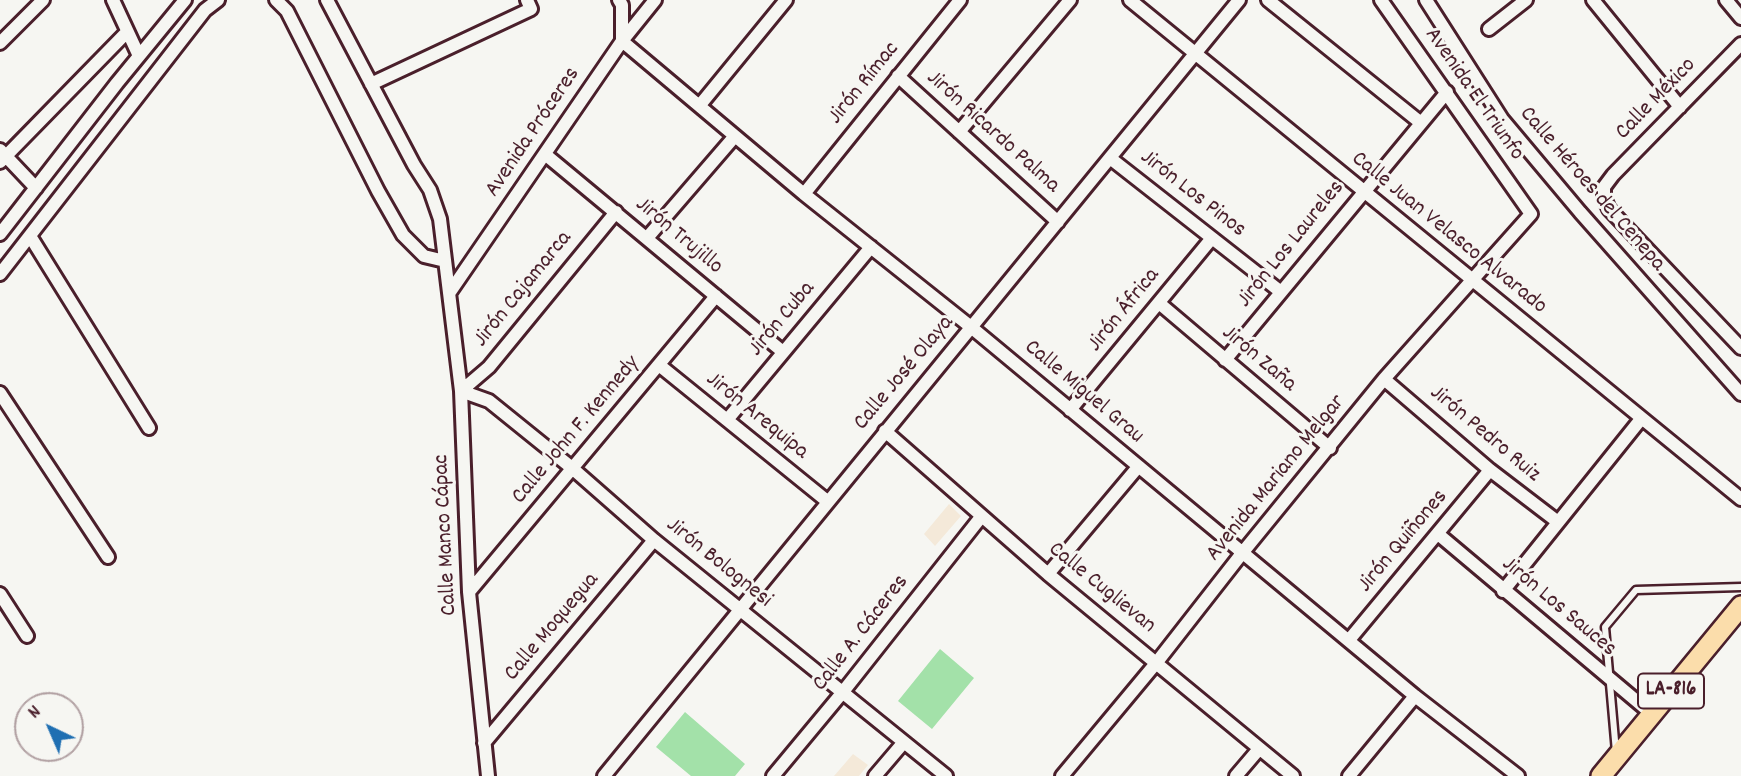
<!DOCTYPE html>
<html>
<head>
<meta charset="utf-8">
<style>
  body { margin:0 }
  #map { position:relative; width:1741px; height:776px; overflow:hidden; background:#f6f6f2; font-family:Dekko,sans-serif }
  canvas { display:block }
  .north { position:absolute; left:14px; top:692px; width:70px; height:70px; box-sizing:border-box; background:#f6f6f2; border:2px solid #b1a0a2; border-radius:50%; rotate:316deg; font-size:19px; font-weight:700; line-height:28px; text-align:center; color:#4a1f2b }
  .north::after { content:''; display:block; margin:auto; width:24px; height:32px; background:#1f6fb2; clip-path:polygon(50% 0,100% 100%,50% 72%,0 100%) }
</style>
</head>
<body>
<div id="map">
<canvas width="1741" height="776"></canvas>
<div class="north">N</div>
</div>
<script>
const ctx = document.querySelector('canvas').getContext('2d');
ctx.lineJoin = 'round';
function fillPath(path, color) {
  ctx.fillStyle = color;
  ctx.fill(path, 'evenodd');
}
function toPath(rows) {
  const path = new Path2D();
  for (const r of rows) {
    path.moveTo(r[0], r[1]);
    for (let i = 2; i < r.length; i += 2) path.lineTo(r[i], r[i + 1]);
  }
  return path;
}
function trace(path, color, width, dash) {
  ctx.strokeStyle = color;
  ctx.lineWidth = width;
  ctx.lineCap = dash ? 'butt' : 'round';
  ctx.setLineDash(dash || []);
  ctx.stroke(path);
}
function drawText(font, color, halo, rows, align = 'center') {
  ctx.font = font + ' Dekko,sans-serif';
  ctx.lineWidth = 6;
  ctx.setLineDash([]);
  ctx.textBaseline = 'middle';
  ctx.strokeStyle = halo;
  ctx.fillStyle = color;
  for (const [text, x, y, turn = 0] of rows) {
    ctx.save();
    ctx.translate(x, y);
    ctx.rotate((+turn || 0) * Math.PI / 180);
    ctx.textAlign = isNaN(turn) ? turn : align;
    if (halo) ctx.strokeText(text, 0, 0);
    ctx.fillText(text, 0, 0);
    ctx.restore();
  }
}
const built = toPath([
  [949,504,961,516,935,546,924,534],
  [853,754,868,765,859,776,834,776]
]);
const green = toPath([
  [940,649,974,678,932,729,898,701],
  [685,712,745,764,735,776,691,776,656,747]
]);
const service = toPath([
  [1616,752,1605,627,1636,590,1741,587]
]);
const minor = toPath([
  [113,0,139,56],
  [276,0,287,11,378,191,403,235,424,256,445,261],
  [327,0,414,165,430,190,440,219,461,391,469,592,488,776],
  [619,0,622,5,622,41,804,194,971,327,1415,696,1518,776],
  [1130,0,1741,499],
  [1268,0,1421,123],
  [1426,0,1502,119,1580,212,1741,394],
  [1593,0,1680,107],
  [1726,0,1741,18],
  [1489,29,1526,0],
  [0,43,43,0],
  [1741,44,1613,175,1604,187,1604,198,1609,209,1741,348],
  [898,76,1058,222],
  [371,84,531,9,527,0],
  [700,105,786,0],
  [959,132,1070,0],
  [0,150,36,188],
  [546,155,783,352],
  [1110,158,1281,292],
  [0,162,127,32],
  [804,194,960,0],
  [0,234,117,83,185,0],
  [30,236,149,428],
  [647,238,735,136],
  [0,274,205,10,218,0],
  [450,292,622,41,655,0],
  [1159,303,1330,448],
  [1225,360,1447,92],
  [659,365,827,501],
  [1384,379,1490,470,1558,522],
  [461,391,489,401,572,468,654,540,946,776],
  [461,391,489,367,616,212],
  [0,393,108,557],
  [1070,410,1212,238],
  [727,420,871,247],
  [885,431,1048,574,1293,776],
  [1438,534,1652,714],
  [1048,574,1138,467],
  [1503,591,1641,419],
  [469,592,716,296],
  [0,594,27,636],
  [1349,640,1490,470],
  [484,743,654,540],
  [604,776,1239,0],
  [773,776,842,693,981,517],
  [875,776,904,742],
  [1062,776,1157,662,1243,552,1384,379,1531,214,1381,0],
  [1236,776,1259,749],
  [1349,776,1415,696]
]);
const trunk = toPath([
  [1601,776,1741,606]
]);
const shields = [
  [1671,691,66]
];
const shieldNames = [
  ["LA-816",1671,691]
];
const streetNames = [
  ["Jirón Rímac",865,84,-51],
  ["Avenida El Triunfo",1473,95,55],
  ["Calle México",1657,100,-46],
  ["Avenida Próceres",534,133,-56],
  ["Jirón Ricardo Palma",992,133,42],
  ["Calle Héroes del Cenepa",1591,190,49],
  ["Jirón Los Pinos",1192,195,38],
  ["Calle Juan Velasco Alvarado",1448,234,39],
  ["Jirón Trujillo",678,237,40],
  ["Jirón Los Laureles",1292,245,-51],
  ["Jirón Cajamarca",524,290,-51],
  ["Jirón África",1125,311,-51],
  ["Jirón Cuba",783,320,-50],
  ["Jirón Zaña",1258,360,40],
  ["Calle José Olaya",905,374,-50],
  ["Calle Miguel Grau",1083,393,40],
  ["Jirón Arequipa",756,417,39],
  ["Calle John F. Kennedy",577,431,-50],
  ["Jirón Pedro Ruiz",1484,435,40],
  ["Avenida Mariano Melgar",1277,479,-51],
  ["Calle Manco Cápac",447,535,-93],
  ["Jirón Quiñones",1404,542,-50],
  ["Jirón Bolognesi",718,564,39],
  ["Calle Cuglievan",1101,589,39],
  ["Jirón Los Sauces",1558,608,40],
  ["Calle Moquegua",553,628,-50],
  ["Calle A. Cáceres",862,634,-52]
];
fillPath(built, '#f4e9d9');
fillPath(green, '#a3e1a9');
trace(service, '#4a1f2b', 11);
trace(minor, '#4a1f2b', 18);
trace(trunk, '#4a1f2b', 24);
trace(service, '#f6f6f2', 6);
trace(minor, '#f6f6f2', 12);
trace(trunk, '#fbddab', 19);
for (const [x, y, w] of shields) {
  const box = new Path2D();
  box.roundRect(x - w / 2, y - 17.5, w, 35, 5);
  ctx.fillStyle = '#f6f6f2';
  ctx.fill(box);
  trace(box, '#4a1f2b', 2);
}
drawText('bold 21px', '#4a1f2b', null, shieldNames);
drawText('23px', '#4a1f2b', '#f6f6f2', streetNames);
</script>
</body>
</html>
